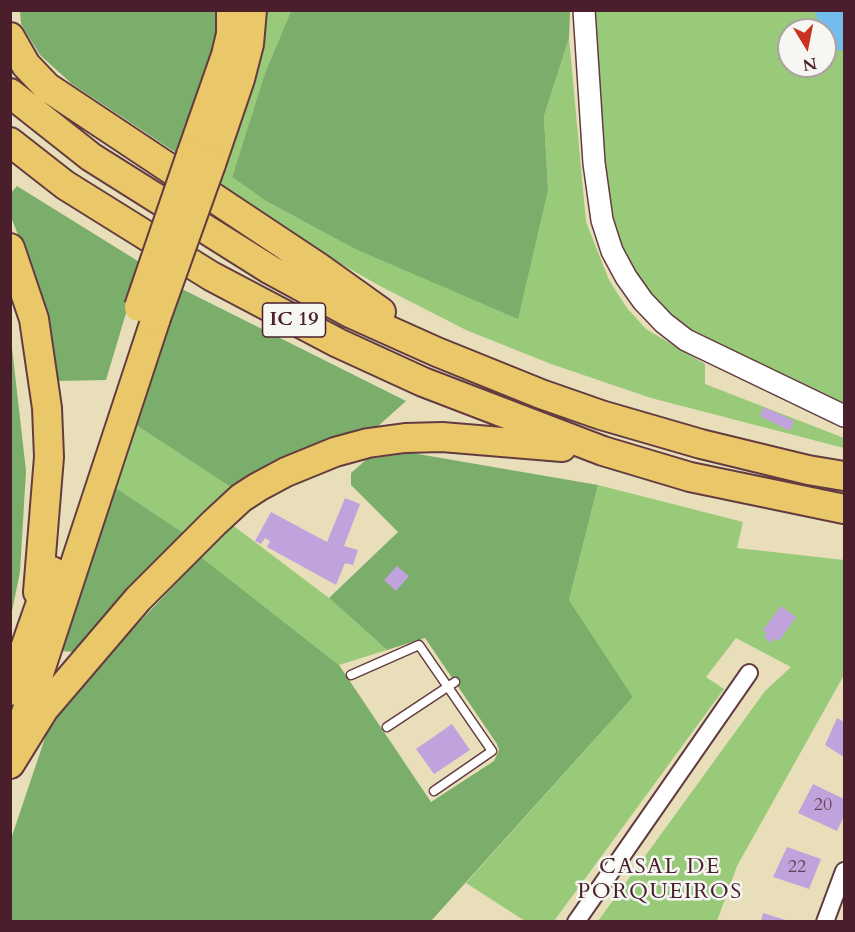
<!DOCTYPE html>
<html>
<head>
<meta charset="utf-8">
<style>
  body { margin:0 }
  #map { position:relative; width:855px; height:932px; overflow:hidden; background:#e9deba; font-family:Cardo,serif }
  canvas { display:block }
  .frame { position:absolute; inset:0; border:12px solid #4a1f2b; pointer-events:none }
  .north { position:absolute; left:777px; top:18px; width:60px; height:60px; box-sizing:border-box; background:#f6f6f2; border:2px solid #b1a0a2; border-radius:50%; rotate:170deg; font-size:16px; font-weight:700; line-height:24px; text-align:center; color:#4a1f2b }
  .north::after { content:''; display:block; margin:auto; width:21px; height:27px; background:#c8321e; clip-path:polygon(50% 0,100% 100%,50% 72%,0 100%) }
</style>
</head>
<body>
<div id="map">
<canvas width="855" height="932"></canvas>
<div class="frame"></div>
<div class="north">N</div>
</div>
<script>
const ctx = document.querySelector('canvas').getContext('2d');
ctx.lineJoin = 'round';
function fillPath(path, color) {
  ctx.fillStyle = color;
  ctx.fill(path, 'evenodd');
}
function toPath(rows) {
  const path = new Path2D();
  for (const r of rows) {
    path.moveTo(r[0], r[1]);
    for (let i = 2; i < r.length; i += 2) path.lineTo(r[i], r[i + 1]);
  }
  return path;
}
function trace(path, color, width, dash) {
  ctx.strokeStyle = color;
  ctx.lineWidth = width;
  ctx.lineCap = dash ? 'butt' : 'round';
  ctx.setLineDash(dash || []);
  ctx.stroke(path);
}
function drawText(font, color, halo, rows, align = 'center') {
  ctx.font = font + ' Cardo,serif';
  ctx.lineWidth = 5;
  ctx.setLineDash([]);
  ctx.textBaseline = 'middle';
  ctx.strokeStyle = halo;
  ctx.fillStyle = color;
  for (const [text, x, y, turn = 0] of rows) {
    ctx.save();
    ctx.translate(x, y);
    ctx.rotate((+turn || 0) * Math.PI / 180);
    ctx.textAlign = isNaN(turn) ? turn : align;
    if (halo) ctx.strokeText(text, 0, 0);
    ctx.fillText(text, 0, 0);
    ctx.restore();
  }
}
const green = toPath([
  [265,11,291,11,265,73,232,177,266,201,353,248,394,264,548,190,544,116,569,38,586,222,609,280,627,308,646,329,705,364,705,384,844,438,844,448,651,398,551,364,466,330,380,286,213,191,258,64,265,31],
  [592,11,844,11,844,403,756,367,684,333,662,310,623,257,605,201],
  [789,30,825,30,825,66,789,66],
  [133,423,235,490,185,534,113,486],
  [598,485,743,522,737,548,844,560,844,675,737,866,717,921,598,921,765,691,791,667,736,638,706,677,724,689,554,921,525,921,466,883,633,697,569,600],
  [231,524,329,598,387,650,339,665,201,557]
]);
const forest = toPath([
  [20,11,219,11,220,21,210,64,178,154,72,84,40,55,21,24],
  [291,11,570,11,569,38,544,116,548,190,518,319,353,248,266,201,232,177,265,73],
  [17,186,141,263,106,380,57,381,36,280,11,217,11,193],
  [182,289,406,401,377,427,284,459,235,490,133,423],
  [11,339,26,471,20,572,11,616],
  [412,453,598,485,569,600,633,697,431,921,11,922,11,839,46,735,76,689,201,557,339,665,431,802,494,761,499,750,497,744,425,638,387,650,329,598,398,532,351,485,351,473,367,459],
  [113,486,185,534,79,652,55,651]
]);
const river = toPath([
  [832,10,844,34]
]);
const building = toPath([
  [764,407,794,421,790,431,760,416],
  [345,498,360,504,344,546,358,550,353,565,345,563,336,585,267,547,270,541,265,538,261,544,255,541,271,512,327,542],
  [397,566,409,576,396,591,384,580],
  [781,606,796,617,779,641,774,638,771,643,764,637,767,633,763,630],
  [837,718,844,722,844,757,825,745],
  [452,724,470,750,434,774,416,749],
  [813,784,844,799,844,816,837,831,798,813],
  [787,847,821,859,809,889,773,877],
  [763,913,789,921,789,922,761,922]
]);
const service = toPath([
  [351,675,419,645,492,751,434,791],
  [387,727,455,682]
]);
const minor = toPath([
  [576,922,749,673],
  [825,922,844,871]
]);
const tertiary = toPath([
  [584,10,594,163,602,220,612,251,626,277,643,301,664,323,686,340,844,416]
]);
const trunk = toPath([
  [10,37,26,65,47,87,318,267,381,312],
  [10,93,91,157,269,269,350,313,437,352,541,394,601,415,701,444,808,470,844,476],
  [10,142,65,185,211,276,338,343,423,382,603,451,690,477,844,509],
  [191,155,226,55,231,34,231,10],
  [211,164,240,79,249,44,252,10],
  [10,248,34,319,47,408,49,457,38,592],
  [10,691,52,571],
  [21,728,156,318],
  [10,764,44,709,138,599,214,523,241,498,258,487,286,472,335,452,368,443,405,438,442,437,562,447]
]);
const trunkBridge = toPath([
  [139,307,191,155],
  [156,318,211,164]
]);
const numberNames = [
  ["20",823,806],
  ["22",797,868]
];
const shields = [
  [294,320,63]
];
const shieldNames = [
  ["IC 19",294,320]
];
const neighbourhoodNames = [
  ["CASAL DE",660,868],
  ["PORQUEIROS",660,893]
];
fillPath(green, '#98ca7a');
fillPath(forest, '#7aae6a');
trace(river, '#72bdeb', 34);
fillPath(building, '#c0a3dd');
trace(service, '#623c40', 11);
trace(minor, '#623c40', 20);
trace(tertiary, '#623c40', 24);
trace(trunk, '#623c40', 32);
trace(service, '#fff', 8);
trace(minor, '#fff', 16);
trace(tertiary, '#fff', 21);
trace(trunk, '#eac769', 28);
trace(trunkBridge, '#623c40', 32, []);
trace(trunkBridge, '#eac769', 28);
drawText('18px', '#684058', null, numberNames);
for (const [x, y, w] of shields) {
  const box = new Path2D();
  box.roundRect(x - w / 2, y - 17, w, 34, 4.5);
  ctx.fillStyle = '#f6f6f2';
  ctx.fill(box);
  trace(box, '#4a1f2b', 1.5);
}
drawText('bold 20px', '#4a1f2b', null, shieldNames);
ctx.letterSpacing = '1.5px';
drawText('22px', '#4a1f2b', '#f6f6f2', neighbourhoodNames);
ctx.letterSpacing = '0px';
</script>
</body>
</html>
